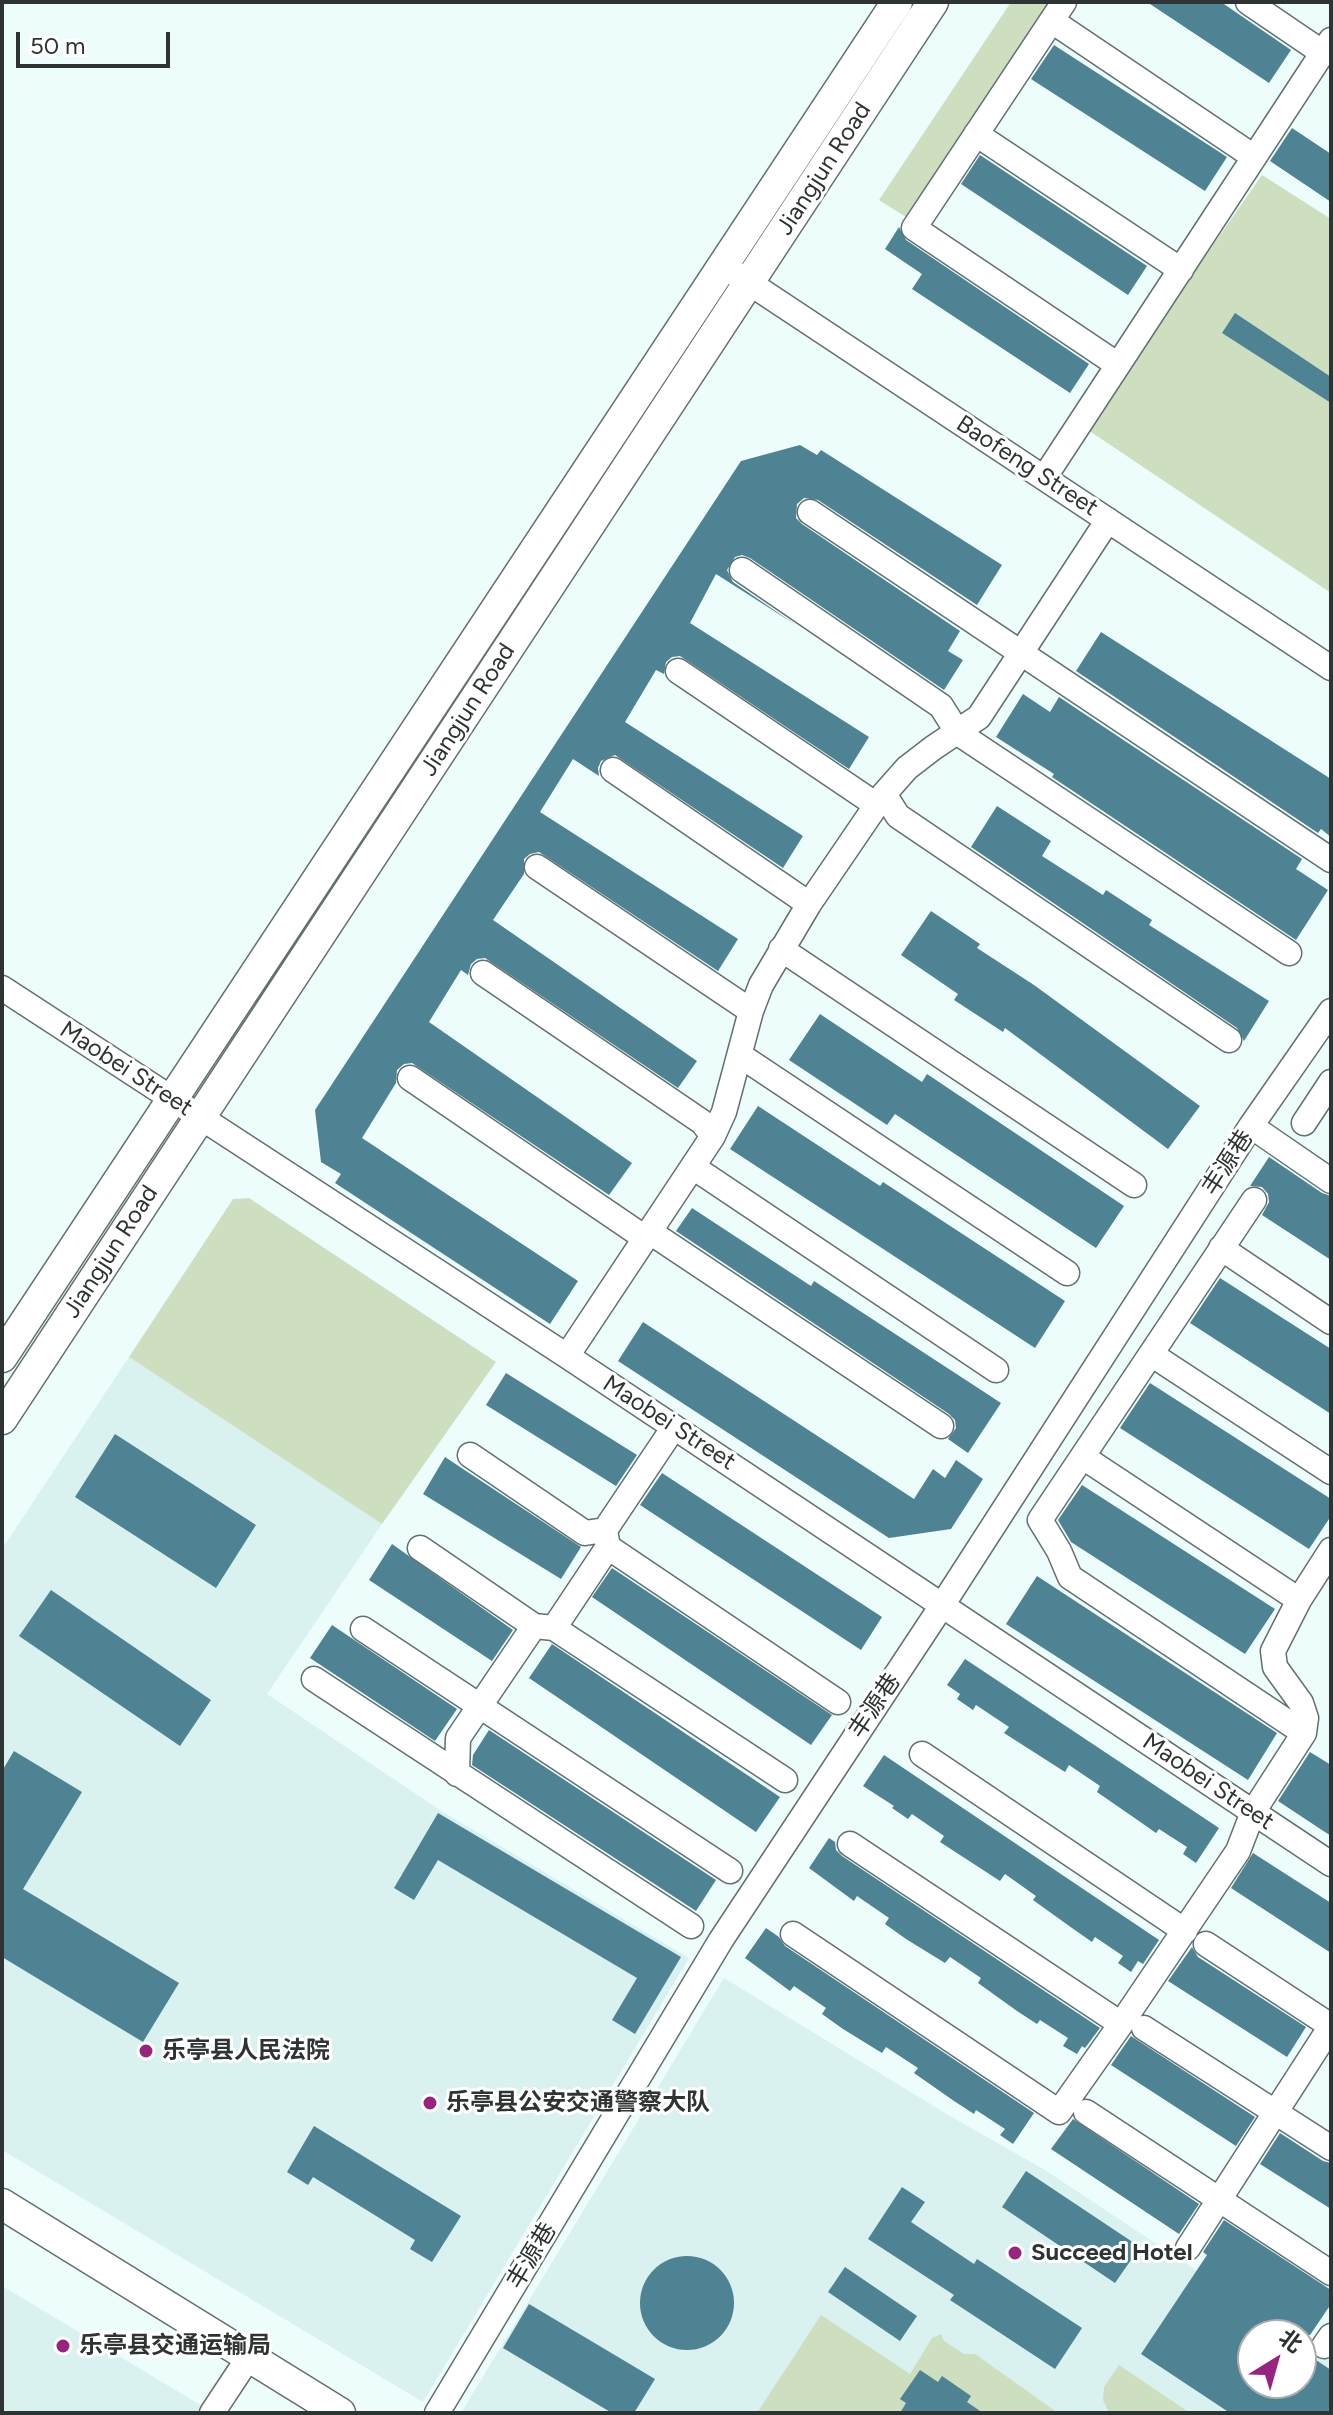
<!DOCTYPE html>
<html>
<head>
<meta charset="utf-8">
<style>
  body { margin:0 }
  #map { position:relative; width:1333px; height:2415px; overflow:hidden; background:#edfdfb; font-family:Figtree,"Noto Sans SC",sans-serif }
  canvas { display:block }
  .frame { position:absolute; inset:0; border:4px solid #2e3433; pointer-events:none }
  .north { position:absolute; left:1237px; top:2319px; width:80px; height:80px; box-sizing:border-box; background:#fff; border:2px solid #abaead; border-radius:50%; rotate:37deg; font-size:22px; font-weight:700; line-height:32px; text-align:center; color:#2e3433 }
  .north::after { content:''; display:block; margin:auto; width:28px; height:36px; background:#982480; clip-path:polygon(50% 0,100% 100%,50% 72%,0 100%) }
  .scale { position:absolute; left:16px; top:32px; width:154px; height:36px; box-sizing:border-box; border:4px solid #2e3433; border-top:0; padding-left:10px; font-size:24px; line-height:28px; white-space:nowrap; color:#2e3433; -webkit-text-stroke:6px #fff; paint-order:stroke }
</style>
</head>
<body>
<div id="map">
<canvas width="1333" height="2415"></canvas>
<div class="frame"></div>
<div class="north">北</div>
<div class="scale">50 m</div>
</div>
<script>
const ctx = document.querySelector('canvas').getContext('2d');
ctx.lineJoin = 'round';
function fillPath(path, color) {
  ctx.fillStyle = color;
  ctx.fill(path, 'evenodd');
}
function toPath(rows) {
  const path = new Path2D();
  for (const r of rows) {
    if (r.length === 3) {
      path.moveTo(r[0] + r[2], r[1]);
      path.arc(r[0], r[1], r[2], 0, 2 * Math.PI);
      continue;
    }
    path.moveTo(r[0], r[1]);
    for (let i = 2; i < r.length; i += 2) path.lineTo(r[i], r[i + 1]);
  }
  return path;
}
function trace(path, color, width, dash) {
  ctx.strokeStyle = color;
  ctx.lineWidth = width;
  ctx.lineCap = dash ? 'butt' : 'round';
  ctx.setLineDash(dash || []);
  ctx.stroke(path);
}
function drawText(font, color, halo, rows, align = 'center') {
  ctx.font = font + ' Figtree,"Noto Sans SC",sans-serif';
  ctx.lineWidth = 6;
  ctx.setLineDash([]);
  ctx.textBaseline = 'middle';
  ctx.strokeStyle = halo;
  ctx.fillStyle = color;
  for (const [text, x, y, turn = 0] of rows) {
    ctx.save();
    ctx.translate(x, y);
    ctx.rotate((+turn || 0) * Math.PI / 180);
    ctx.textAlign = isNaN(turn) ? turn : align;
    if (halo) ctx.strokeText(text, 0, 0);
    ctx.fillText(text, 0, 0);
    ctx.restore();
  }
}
const built = toPath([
  [129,1357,382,1524,267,1694,443,1812,689,1958,423,2402,2,2150,2,1549],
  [724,1978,950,2116,1045,2170,1294,2335,1253,2335,1253,2383,1301,2383,1301,2340,1331,2359,1331,2413,461,2413],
  [2,2286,44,2311,202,2406,198,2413,2,2413]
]);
const green = toPath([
  [1011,2,1055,2,909,219,879,200],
  [1262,175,1331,219,1331,593,1085,428],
  [249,1198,496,1362,382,1524,129,1357,233,1199],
  [821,2315,910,2374,932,2338,941,2334,944,2341,964,2354,975,2354,1058,2413,757,2413],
  [1119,2365,1190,2413,1109,2413,1103,2400,1104,2387]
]);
const building = toPath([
  [1147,2,1221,2,1291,50,1269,83],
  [1054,45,1227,157,1205,191,1031,79],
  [1292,128,1331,154,1331,202,1270,161],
  [980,155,1147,266,1128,295,961,184],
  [899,227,906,240,1089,364,1070,393,912,289,922,274,885,249],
  [1235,313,1331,377,1331,403,1222,333],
  [800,445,817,455,821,450,1002,565,977,605,818,500,804,498,797,504,796,518,802,524,960,631,948,651,963,660,944,690,750,558,742,555,735,557,727,570,733,582,796,625,716,574,690,623,869,737,849,769,680,656,672,657,666,662,664,674,656,670,625,722,803,836,783,868,615,755,601,761,598,768,599,776,573,759,540,812,738,939,718,971,539,852,530,854,524,859,524,874,493,920,697,1061,678,1088,485,958,477,959,471,964,468,975,461,970,429,1022,632,1163,609,1195,412,1063,404,1064,397,1070,396,1083,362,1138,578,1281,550,1324,335,1183,341,1174,321,1162,315,1110,741,461],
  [1101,632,1331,779,1331,837,1321,829,1318,833,1076,671],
  [1023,694,1050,712,1059,697,1302,859,1296,869,1328,890,1296,940,1052,777,1054,774,996,737],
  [997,806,1051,841,1042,856,1103,895,1106,890,1152,920,1149,925,1269,1001,1244,1041,1237,1028,971,847],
  [931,911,980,944,977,948,1034,985,1200,1106,1168,1149,1005,1028,1003,1032,954,1000,958,994,901,955],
  [820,1014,922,1082,927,1074,1124,1206,1096,1248,895,1114,887,1125,789,1060],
  [758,1106,880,1186,883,1182,1065,1301,1035,1348,730,1149],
  [1269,1157,1322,1193,1331,1196,1331,1260,1262,1215,1269,1202,1268,1194,1262,1187,1250,1186],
  [692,1208,811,1286,814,1281,1001,1403,968,1453,948,1439,956,1428,955,1420,949,1414,676,1231],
  [1220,1278,1331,1349,1331,1414,1190,1323],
  [643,1322,914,1499,933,1469,945,1478,956,1460,983,1479,951,1529,889,1538,618,1361],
  [506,1373,637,1455,616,1486,486,1405],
  [1150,1383,1331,1499,1331,1516,1309,1549,1120,1428],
  [115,1434,256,1525,216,1588,75,1497],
  [445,1457,581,1547,561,1579,423,1494],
  [662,1473,882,1617,861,1650,640,1505],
  [1082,1485,1275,1609,1245,1654,1071,1542,1058,1520],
  [392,1544,513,1630,492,1661,369,1580],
  [612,1568,832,1715,811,1745,592,1597],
  [1037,1576,1277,1733,1248,1780,1006,1624],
  [51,1590,211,1700,180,1746,19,1636],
  [332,1625,457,1709,435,1741,310,1658],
  [552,1644,780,1797,756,1832,529,1678],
  [965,1659,1219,1828,1196,1863,1183,1854,1187,1847,1159,1829,1156,1833,1136,1819,1097,1792,1100,1786,1069,1765,1065,1772,1004,1733,1009,1727,976,1705,973,1710,957,1699,960,1694,947,1685],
  [489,1730,716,1880,696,1911,472,1765,473,1755],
  [14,1751,82,1792,23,1889,179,1983,143,2042,2,1957,2,1771],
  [1310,1752,1331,1765,1331,1836,1278,1801],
  [884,1755,1159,1940,1143,1964,1138,1961,1131,1972,1118,1963,1123,1956,1095,1937,1092,1942,1072,1928,1033,1900,1036,1896,1005,1874,1000,1881,940,1842,944,1836,912,1814,908,1819,892,1808,894,1806,863,1786],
  [438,1813,681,1957,635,2034,612,2020,637,1978,438,1860,414,1900,394,1888],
  [829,1838,835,1842,836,1850,842,1856,1100,2028,1085,2048,1082,2046,1077,2054,1063,2046,1068,2038,1040,2020,1037,2024,1017,2011,978,1983,981,1978,950,1957,945,1963,906,1939,885,1924,889,1918,857,1896,854,1901,809,1868],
  [1253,1853,1331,1903,1331,1953,1231,1888],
  [766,1928,779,1937,785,1946,1034,2113,1013,2144,1000,2135,1005,2129,976,2110,974,2114,954,2101,914,2073,918,2068,886,2047,882,2053,843,2029,822,2014,826,2008,794,1986,790,1991,745,1958],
  [1192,1947,1198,1957,1306,2027,1287,2057,1168,1981],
  [1131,2036,1255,2117,1236,2146,1111,2065],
  [1073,2119,1199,2204,1179,2234,1051,2149],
  [314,2126,461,2216,432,2262,410,2249,415,2240,313,2177,308,2185,287,2172],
  [1280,2133,1323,2161,1331,2163,1331,2209,1260,2164],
  [1026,2171,1140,2247,1115,2283,1002,2207],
  [902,2187,925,2202,911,2222,974,2264,977,2259,1082,2328,1055,2369,950,2300,954,2295,868,2239],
  [1224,2220,1331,2290,1331,2304,1310,2335,1253,2335,1253,2383,1301,2383,1301,2350,1331,2370,1331,2413,1230,2413,1141,2354,1207,2255,1203,2252],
  [687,2303,47],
  [845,2267,917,2316,900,2341,828,2292],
  [529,2304,655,2379,634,2413,612,2413,503,2348],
  [920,2370,938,2382,942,2376,971,2396,967,2402,983,2413,900,2413,906,2403,900,2399]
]);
const minor = toPath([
  [1064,2,914,228,1118,365],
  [1248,2,1323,53],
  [1052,21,1254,157],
  [976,134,1181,270],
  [736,274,1331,668],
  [1044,478,1331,40],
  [810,512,1331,860],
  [742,570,941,706,958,733,1289,953],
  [678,671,875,804],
  [613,770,809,904],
  [884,794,898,816,1229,1040],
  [537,867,751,1011],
  [781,949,1134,1185],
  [483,973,702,1122,713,1136],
  [2,988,567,1356,1331,1864],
  [741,1056,1067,1273],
  [410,1078,645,1238],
  [1304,1123,1331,1082],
  [1251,1126,1331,1181],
  [693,1167,996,1370],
  [1254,1200,1040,1520,1059,1551,1070,1577,1304,1733],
  [650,1232,941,1426],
  [1221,1248,1331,1322],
  [1151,1354,1331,1472],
  [567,1356,713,1136,724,1112,751,1011,761,985,809,904,884,794,907,768,933,748,979,717,1108,520],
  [470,1455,585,1533,605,1530],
  [1083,1457,1299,1600],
  [608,1547,838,1702],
  [420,1548,534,1626,458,1738,457,1774],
  [534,1626,554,1628,785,1780],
  [554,1628,608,1547,605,1530,674,1427],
  [363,1629,730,1871],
  [314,1679,691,1926],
  [922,1754,1185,1931],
  [850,1844,1121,2024],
  [793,1934,1059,2112,1121,2024,1238,1851,1253,1812,1304,1733,1306,1718,1301,1703,1275,1667,1273,1651,1299,1600,1331,1550],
  [1206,1944,1331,2026],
  [1144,2028,1331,2148],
  [1086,2112,1331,2273],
  [1188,2248,1331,2026],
  [1324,2346,1331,2336],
  [212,2413,249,2357],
  [437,2413,721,1940,943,1604,1251,1126,1331,1011]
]);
const major = toPath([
  [2,1357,897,2],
  [2,1419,933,2],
  [2,2204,340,2413]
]);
const markers = [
  [146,2051,8,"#982480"],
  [430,2103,8,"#982480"],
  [1015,2253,8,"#982480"],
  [63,2346,8,"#982480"]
];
const streetNames = [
  ["Jiangjun Road",824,169,-57],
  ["Baofeng Street",1027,466,33],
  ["Jiangjun Road",468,710,-57],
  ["Maobei Street",126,1069,33],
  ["丰源巷",1228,1163,-57],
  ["Jiangjun Road",111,1252,-57],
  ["Maobei Street",669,1423,33],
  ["丰源巷",875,1706,-56],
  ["Maobei Street",1208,1782,34],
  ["丰源巷",532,2256,-59]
];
const poiNames = [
  ["乐亭县人民法院",162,2051],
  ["乐亭县公安交通警察大队",446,2103],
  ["Succeed Hotel",1031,2253],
  ["乐亭县交通运输局",79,2346]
];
fillPath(built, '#d9f2f0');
fillPath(green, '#cddfbe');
fillPath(building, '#4d8393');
trace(minor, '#62706f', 27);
trace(major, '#62706f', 33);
trace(minor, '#fff', 24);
trace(major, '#fff', 30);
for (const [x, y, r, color] of markers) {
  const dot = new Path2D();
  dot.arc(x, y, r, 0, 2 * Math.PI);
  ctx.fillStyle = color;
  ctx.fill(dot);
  trace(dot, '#fff', 3);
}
drawText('24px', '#2e3433', '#fff', streetNames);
drawText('bold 24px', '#2e3433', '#fff', poiNames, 'left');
</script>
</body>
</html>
